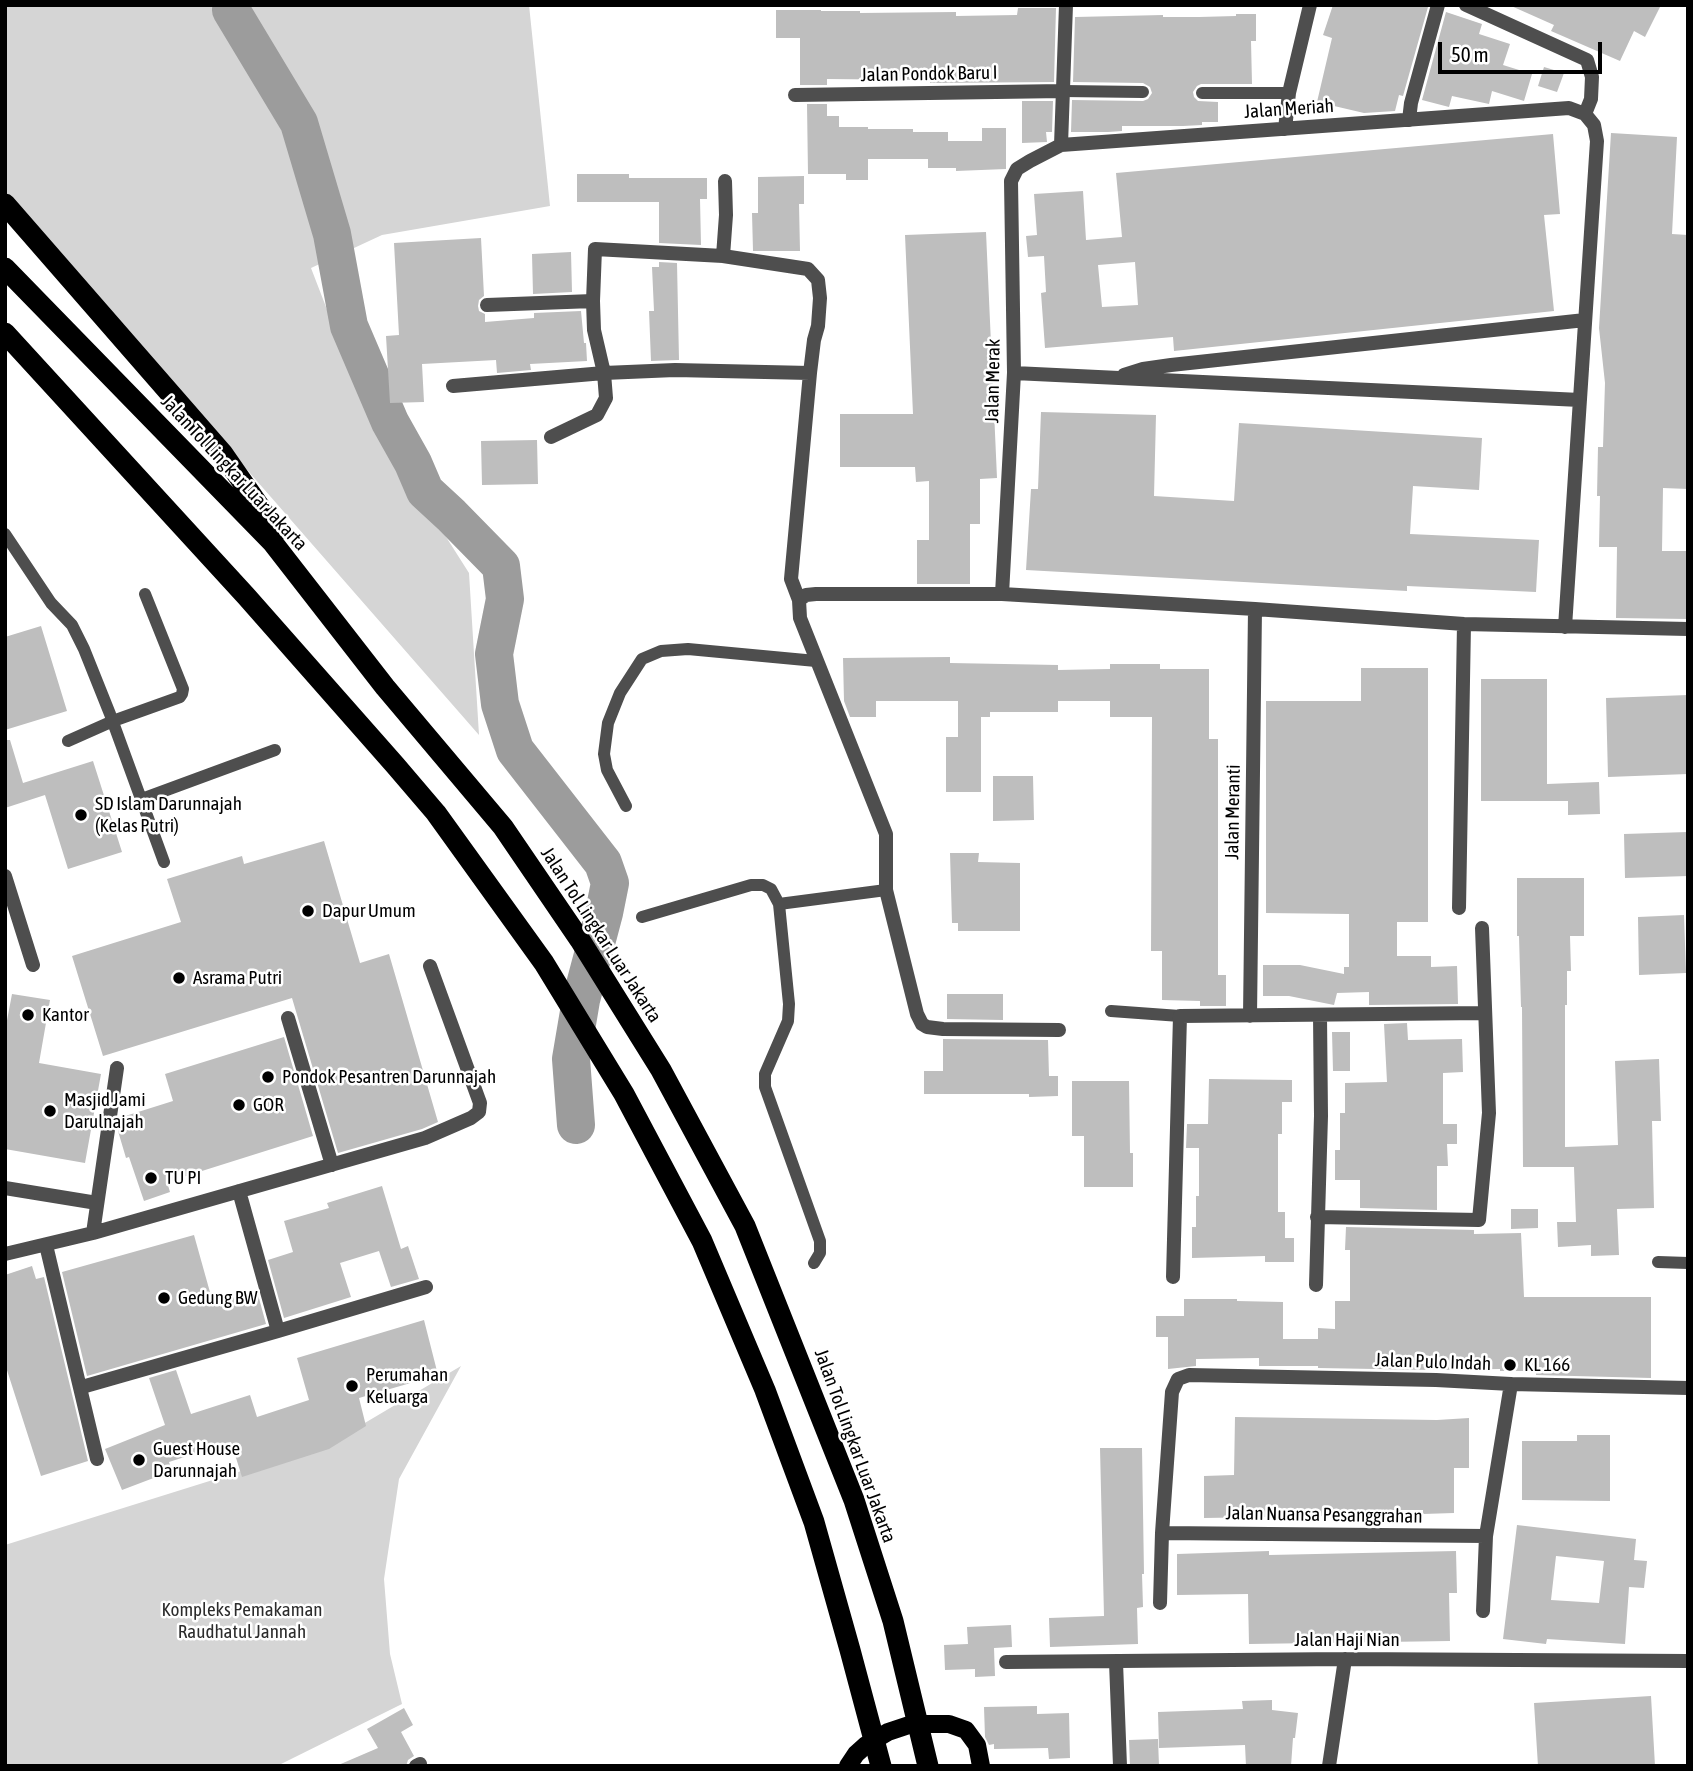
<!DOCTYPE html>
<html>
<head>
<meta charset="utf-8">
<style>
  body { margin:0 }
  #map { position:relative; width:1693px; height:1771px; overflow:hidden; background:#fff; font-family:"Asap Condensed",sans-serif }
  canvas { display:block }
  .frame { position:absolute; inset:0; border:7px solid #000; pointer-events:none }
  .scale { position:absolute; left:1438px; top:42px; width:164px; height:32px; box-sizing:border-box; border:4px solid #000; border-top:0; padding-left:9px; font-size:21px; line-height:24px; white-space:nowrap; color:#000; -webkit-text-stroke:5px #fff; paint-order:stroke }
</style>
</head>
<body>
<div id="map">
<canvas width="1693" height="1771"></canvas>
<div class="frame"></div>
<div class="scale">50 m</div>
</div>
<script>
const ctx = document.querySelector('canvas').getContext('2d');
ctx.lineJoin = 'round';
function fillPath(path, color) {
  ctx.fillStyle = color;
  ctx.fill(path, 'evenodd');
}
function toPath(rows) {
  const path = new Path2D();
  for (const r of rows) {
    path.moveTo(r[0], r[1]);
    for (let i = 2; i < r.length; i += 2) path.lineTo(r[i], r[i + 1]);
  }
  return path;
}
function trace(path, color, width, dash) {
  ctx.strokeStyle = color;
  ctx.lineWidth = width;
  ctx.lineCap = dash ? 'butt' : 'round';
  ctx.setLineDash(dash || []);
  ctx.stroke(path);
}
function drawText(font, color, halo, rows, align = 'center') {
  ctx.font = font + ' "Asap Condensed",sans-serif';
  ctx.lineWidth = 5;
  ctx.setLineDash([]);
  ctx.textBaseline = 'middle';
  ctx.strokeStyle = halo;
  ctx.fillStyle = color;
  for (const [text, x, y, turn = 0] of rows) {
    ctx.save();
    ctx.translate(x, y);
    ctx.rotate((+turn || 0) * Math.PI / 180);
    ctx.textAlign = isNaN(turn) ? turn : align;
    if (halo) ctx.strokeText(text, 0, 0);
    ctx.fillText(text, 0, 0);
    ctx.restore();
  }
}
const green = toPath([
  [5,5,529,5,550,206,382,235,311,268,366,411,469,573,479,735,5,193],
  [461,1366,399,1479,384,1579,390,1654,402,1704,277,1766,5,1766,5,1545,331,1443]
]);
const river = toPath([
  [232,5,231,10,299,123,332,234,349,326,390,422,413,463,425,491,451,515,501,566,505,599,494,654,500,704,515,750,603,863,610,883,604,913,581,1000,571,1059,576,1125]
]);
const building = toPath([
  [1333,5,1428,7,1403,96,1399,95,1395,111,1364,113,1317,102,1332,38,1323,35],
  [1509,5,1661,5,1645,37,1634,31,1620,61,1551,31,1554,25],
  [1018,8,1056,8,1054,82,930,83,930,80,827,79,827,85,800,85,800,38,776,38,776,10,821,10,821,11,860,11,860,13,956,12,956,16,1017,15],
  [1446,12,1482,24,1479,34,1510,44,1503,65,1532,74,1524,101,1492,91,1489,104,1452,96,1449,107,1422,100],
  [1236,14,1256,14,1256,41,1251,41,1252,84,1201,84,1197,86,1193,92,1194,97,1198,101,1218,102,1218,122,1202,122,1202,125,1183,126,1122,126,1122,131,1108,132,1071,132,1072,100,1143,101,1148,99,1152,93,1150,87,1143,83,1073,82,1075,17,1163,15,1163,17,1199,17,1236,16],
  [1544,67,1564,73,1557,92,1538,86],
  [1022,101,1053,101,1052,132,1046,132,1047,142,1022,143],
  [807,104,827,104,827,116,839,116,839,127,868,127,868,129,913,129,913,132,948,132,948,141,982,141,982,128,1006,128,1006,169,956,171,956,168,928,168,928,159,868,159,868,180,846,180,846,174,808,174],
  [1611,133,1677,137,1672,234,1688,235,1688,489,1663,488,1662,551,1688,551,1688,619,1616,618,1617,547,1599,547,1600,496,1597,496,1598,447,1603,447,1605,383,1599,328],
  [1553,134,1560,214,1544,215,1554,311,1174,351,1173,337,1045,348,1041,293,1046,292,1044,256,1028,257,1026,236,1037,235,1034,194,1083,191,1086,240,1122,237,1116,173],
  [1135,262,1138,305,1102,307,1098,265],
  [577,174,629,174,629,178,707,178,707,199,700,199,701,245,659,243,659,202,577,202],
  [804,176,804,204,799,204,800,251,753,251,752,213,758,213,758,177],
  [986,232,997,478,980,479,980,524,970,524,970,584,917,584,917,540,929,540,929,481,916,482,915,467,840,467,840,414,913,414,905,235],
  [481,238,484,296,479,300,478,306,479,311,485,314,485,322,534,318,534,313,581,311,584,343,586,343,587,361,530,364,531,370,497,373,496,360,422,364,424,402,390,403,386,336,399,335,394,243],
  [571,252,572,292,533,294,532,254],
  [659,262,677,263,679,360,651,361,649,311,654,311,652,267,659,267],
  [1041,412,1156,415,1154,496,1234,501,1239,423,1482,438,1479,490,1413,486,1410,534,1539,540,1536,592,1407,586,1407,591,1026,570,1031,489,1038,489],
  [537,440,538,484,482,485,481,441],
  [41,626,67,711,5,730,5,637],
  [950,657,950,663,1058,665,1058,670,1110,669,1110,664,1160,664,1160,669,1209,669,1209,739,1218,739,1218,975,1226,975,1226,1006,1200,1006,1200,1001,1162,1000,1162,951,1151,951,1152,717,1110,717,1110,701,1058,701,1058,712,990,712,990,717,981,717,981,792,946,792,946,737,958,737,958,701,876,701,876,717,850,717,844,701,843,658],
  [1361,668,1428,668,1428,922,1397,922,1397,956,1431,956,1431,967,1457,966,1458,1004,1369,1005,1369,992,1337,993,1334,1005,1289,996,1263,996,1263,965,1300,965,1344,974,1344,967,1349,967,1349,914,1266,913,1266,701,1361,701],
  [1481,679,1547,679,1547,784,1599,782,1600,814,1568,815,1568,801,1481,801],
  [1688,695,1688,774,1608,777,1606,698],
  [5,740,10,740,23,783,93,761,122,852,68,869,45,795,5,808],
  [993,776,1033,776,1034,820,993,821],
  [1688,832,1688,876,1625,878,1624,834],
  [324,841,360,963,389,954,438,1122,422,1129,338,1153,292,998,103,1056,72,956,181,922,167,879,242,856,244,864],
  [950,853,979,853,978,862,1020,863,1020,931,958,931,958,923,952,923],
  [1517,878,1584,878,1584,936,1570,936,1571,971,1567,971,1567,1005,1565,1005,1565,1147,1618,1145,1615,1061,1659,1059,1661,1121,1652,1121,1654,1208,1617,1209,1619,1255,1591,1256,1591,1245,1558,1247,1557,1222,1576,1222,1574,1167,1523,1167,1522,1007,1521,1007,1519,936,1517,936],
  [1684,915,1686,973,1639,975,1638,917],
  [12,994,50,1000,39,1063,101,1074,85,1163,5,1149,5,1031],
  [947,994,1003,994,1003,1020,947,1019],
  [1407,1023,1408,1040,1462,1039,1463,1072,1443,1073,1443,1124,1457,1124,1457,1144,1447,1144,1448,1166,1437,1166,1437,1210,1360,1208,1360,1180,1335,1180,1335,1150,1340,1150,1340,1113,1345,1113,1345,1083,1387,1082,1384,1024],
  [1332,1032,1350,1032,1350,1071,1333,1071],
  [284,1037,313,1136,167,1182,170,1192,144,1201,129,1157,126,1158,118,1131,119,1118,173,1101,165,1074],
  [943,1039,1048,1040,1049,1076,1058,1076,1058,1096,1029,1097,1029,1094,924,1094,924,1071,943,1071],
  [1209,1079,1292,1080,1292,1102,1282,1102,1282,1134,1278,1134,1278,1212,1285,1212,1285,1238,1294,1238,1294,1262,1265,1262,1265,1256,1192,1258,1192,1227,1196,1227,1196,1196,1199,1196,1199,1148,1186,1148,1187,1124,1208,1124],
  [1072,1081,1129,1081,1130,1153,1133,1153,1133,1187,1084,1187,1084,1136,1072,1136],
  [382,1186,401,1249,408,1246,419,1279,391,1287,379,1251,340,1263,351,1297,284,1318,268,1260,293,1252,284,1221,329,1208,327,1203],
  [1511,1209,1538,1209,1538,1228,1511,1229],
  [1346,1227,1474,1230,1474,1234,1521,1233,1524,1297,1651,1297,1651,1378,1536,1375,1536,1371,1500,1371,1500,1369,1432,1370,1318,1368,1318,1366,1259,1366,1259,1358,1196,1359,1196,1366,1168,1369,1168,1337,1156,1337,1156,1316,1184,1316,1184,1299,1237,1299,1237,1301,1283,1302,1283,1339,1318,1339,1318,1328,1335,1329,1335,1301,1350,1301,1350,1250,1345,1250],
  [194,1235,213,1303,257,1291,266,1324,87,1376,62,1272],
  [32,1266,36,1279,44,1277,88,1461,41,1476,5,1364,5,1275],
  [424,1320,438,1375,359,1398,366,1426,329,1449,242,1477,231,1442,169,1462,172,1471,122,1490,105,1449,165,1425,149,1378,176,1370,191,1414,250,1395,257,1417,309,1400,297,1358],
  [1235,1417,1437,1420,1469,1418,1469,1468,1454,1468,1454,1513,1423,1514,1423,1510,1389,1510,1389,1515,1204,1518,1204,1476,1234,1475],
  [1577,1435,1610,1435,1610,1501,1522,1500,1522,1441,1577,1441],
  [1100,1448,1142,1448,1144,1574,1142,1574,1143,1607,1137,1608,1138,1644,1050,1647,1049,1618,1104,1616],
  [1517,1525,1636,1539,1634,1560,1647,1561,1644,1588,1629,1587,1625,1644,1547,1639,1546,1644,1503,1639],
  [1556,1556,1604,1561,1599,1603,1551,1600],
  [1269,1551,1269,1555,1456,1551,1457,1593,1449,1593,1450,1641,1249,1644,1248,1594,1177,1595,1177,1554],
  [1011,1625,1012,1647,994,1648,995,1676,975,1677,975,1669,945,1670,944,1645,968,1644,967,1627],
  [1651,1696,1655,1766,1538,1766,1534,1703],
  [1272,1700,1272,1710,1298,1713,1295,1738,1293,1738,1291,1766,1246,1766,1245,1745,1159,1748,1158,1712,1243,1709,1242,1701],
  [1037,1706,1037,1714,1069,1713,1070,1758,1049,1759,1048,1748,994,1749,994,1744,989,1745,985,1737,984,1707],
  [404,1708,413,1725,401,1732,414,1756,408,1760,406,1766,336,1766,378,1748,367,1729],
  [1158,1739,1159,1766,1130,1766,1129,1740]
]);
const lane = toPath([
  [1063,91,1143,92],
  [1202,93,1289,93],
  [5,534,51,603,72,625,84,649,110,714,164,862],
  [68,741,113,721,180,697,182,694,183,689,145,594],
  [142,799,275,750],
  [626,806,607,770,604,754,608,723,620,693,642,659,661,651,688,649,816,661],
  [642,917,751,885,763,885,771,889,779,904],
  [1111,1011,1180,1016],
  [1658,1262,1688,1263],
  [814,1263,820,1253,820,1241,765,1087,765,1074,788,1021,789,1004,779,904,886,890]
]);
const street = toPath([
  [1466,5,1587,60,1592,77,1591,99,1585,114],
  [795,95,1063,91],
  [1409,120,1411,103,1438,5],
  [1285,129,1289,93,1310,5],
  [1061,145,1066,5],
  [723,256,726,215,725,181],
  [593,301,595,249,723,256,808,269,818,280,820,298,818,326,814,340,810,373],
  [1014,373,1580,400],
  [1124,375,1143,369,1171,365,1585,320],
  [453,386,604,373,594,330,593,301,487,305],
  [551,437,597,415,606,398,604,373,675,370,810,373,791,579,799,600,800,618,886,834,886,890,917,1014,922,1024,927,1027,943,1029,1059,1030],
  [1002,594,1014,373,1011,181,1017,169,1030,161,1061,145,1569,108,1585,114,1594,125,1597,141,1565,627],
  [799,600,806,595,816,594,1002,594,1255,609,1464,624,1688,629],
  [5,876,33,965],
  [1459,908,1464,624],
  [1250,1016,1255,609],
  [288,1018,332,1165],
  [5,1188,97,1203],
  [239,1191,278,1331],
  [1317,1217,1479,1220,1489,1113,1482,928],
  [93,1233,117,1068],
  [46,1245,97,1459],
  [5,1254,93,1233,425,1138,471,1118,479,1112,480,1103,430,966],
  [1173,1277,1180,1016,1485,1013],
  [1316,1285,1321,1116,1320,1015],
  [82,1387,278,1331,426,1287],
  [1162,1533,1486,1536,1511,1384],
  [1160,1603,1162,1533,1172,1392,1178,1379,1189,1375,1436,1380,1511,1384,1688,1388],
  [1483,1611,1486,1536],
  [1006,1662,1345,1659,1688,1661],
  [1116,1662,1120,1766],
  [416,1766,420,1764],
  [1329,1766,1345,1659]
]);
const primary = toPath([
  [848,1766,856,1754,866,1745,888,1732,912,1724,949,1724,966,1730,977,1745,981,1766]
]);
const highway = toPath([
  [5,204,223,454,264,513,272,531,273,539],
  [5,268,273,543,385,687,503,827,580,940,661,1070,745,1226,854,1500,893,1621,928,1766],
  [5,333,246,596,395,765,436,813,544,963,624,1094,702,1241,765,1390,814,1522,850,1650,881,1766]
]);
const markers = [
  [81,815,7,"#000"],
  [308,911,7,"#000"],
  [179,978,7,"#000"],
  [28,1015,7,"#000"],
  [268,1077,7,"#000"],
  [239,1105,7,"#000"],
  [50,1111,7,"#000"],
  [151,1178,7,"#000"],
  [164,1298,7,"#000"],
  [1510,1365,7,"#000"],
  [352,1386,7,"#000"],
  [139,1460,7,"#000"]
];
const streetNames = [
  ["Jalan Pondok Baru I",929,74,-1],
  ["Jalan Meriah",1289,109,-4],
  ["Jalan Merak",993,381,-89],
  ["Jalan Tol Lingkar Luar Jakarta",234,473,47],
  ["Jalan Meranti",1233,812,-89],
  ["Jalan Tol Lingkar Luar Jakarta",601,935,57],
  ["Jalan Pulo Indah",1433,1362,2],
  ["Jalan Tol Lingkar Luar Jakarta",855,1446,70],
  ["Jalan Nuansa Pesanggrahan",1324,1515,1],
  ["Jalan Haji Nian",1347,1640]
];
const poiNames = [
  ["SD Islam Darunnajah",95,804],
  ["(Kelas Putri)",95,826],
  ["Dapur Umum",322,911],
  ["Asrama Putri",193,978],
  ["Kantor",42,1015],
  ["Pondok Pesantren Darunnajah",282,1077],
  ["Masjid Jami",64,1100],
  ["Darulnajah",64,1122],
  ["GOR",253,1105],
  ["TU PI",165,1178],
  ["Gedung BW",178,1298],
  ["KL 166",1524,1365],
  ["Perumahan",366,1375],
  ["Keluarga",366,1397],
  ["Guest House",153,1449],
  ["Darunnajah",153,1471]
];
const parkNames = [
  ["Kompleks Pemakaman",242,1610],
  ["Raudhatul Jannah",242,1632]
];
fillPath(green, '#d5d5d5');
trace(river, '#9c9c9c', 38);
fillPath(building, '#bebebe');
trace(lane, '#4e4e4e', 12);
trace(street, '#4e4e4e', 14);
trace(primary, '#000', 18);
trace(highway, '#000', 21);
for (const [x, y, r, color] of markers) {
  const dot = new Path2D();
  dot.arc(x, y, r, 0, 2 * Math.PI);
  ctx.fillStyle = color;
  ctx.fill(dot);
  trace(dot, '#fff', 2.5);
}
drawText('19px', '#000', '#fff', streetNames);
drawText('19px', '#000', '#fff', poiNames, 'left');
drawText('19px', '#2c2c2c', '#fff', parkNames);
</script>
</body>
</html>
